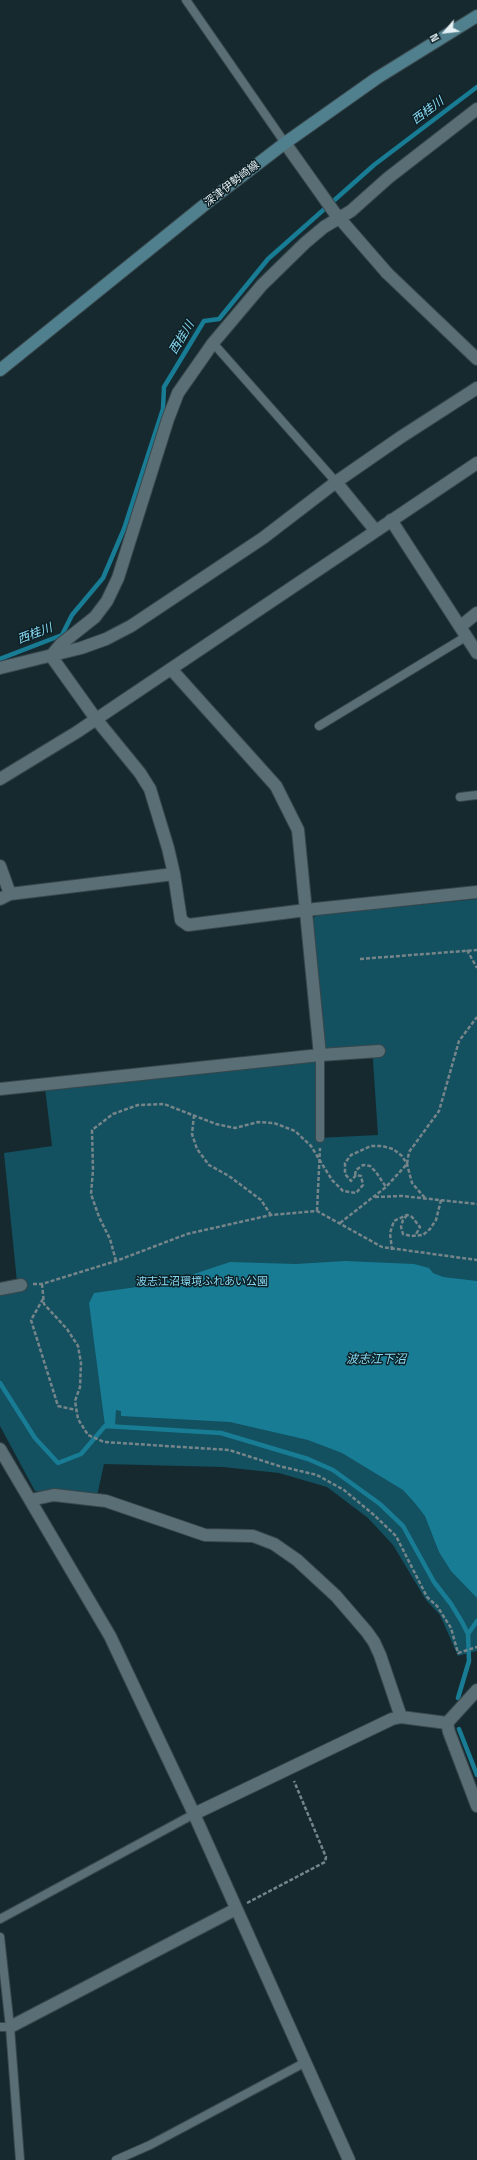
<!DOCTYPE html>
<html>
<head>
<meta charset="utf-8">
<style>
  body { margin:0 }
  #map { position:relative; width:477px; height:2160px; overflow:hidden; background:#16292f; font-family:"Space Grotesk",sans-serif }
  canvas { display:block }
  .north { position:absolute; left:425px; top:12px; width:40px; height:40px; -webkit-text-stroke:3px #0c1f25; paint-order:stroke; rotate:242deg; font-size:11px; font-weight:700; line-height:16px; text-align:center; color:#e4f0f4 }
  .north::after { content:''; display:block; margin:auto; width:14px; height:18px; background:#e4f0f4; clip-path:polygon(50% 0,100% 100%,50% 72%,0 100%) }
</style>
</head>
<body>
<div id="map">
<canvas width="477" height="2160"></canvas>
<div class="north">N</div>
</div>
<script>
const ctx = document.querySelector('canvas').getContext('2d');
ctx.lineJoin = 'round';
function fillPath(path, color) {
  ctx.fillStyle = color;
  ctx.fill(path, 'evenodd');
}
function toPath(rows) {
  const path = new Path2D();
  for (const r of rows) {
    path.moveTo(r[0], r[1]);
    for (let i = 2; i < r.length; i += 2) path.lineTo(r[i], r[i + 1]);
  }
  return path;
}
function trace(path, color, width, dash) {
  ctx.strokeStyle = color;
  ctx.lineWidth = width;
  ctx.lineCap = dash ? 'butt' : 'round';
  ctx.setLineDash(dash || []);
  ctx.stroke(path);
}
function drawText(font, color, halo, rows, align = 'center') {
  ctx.font = font + ' "Space Grotesk","Noto Sans JP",sans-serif';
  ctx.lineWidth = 3;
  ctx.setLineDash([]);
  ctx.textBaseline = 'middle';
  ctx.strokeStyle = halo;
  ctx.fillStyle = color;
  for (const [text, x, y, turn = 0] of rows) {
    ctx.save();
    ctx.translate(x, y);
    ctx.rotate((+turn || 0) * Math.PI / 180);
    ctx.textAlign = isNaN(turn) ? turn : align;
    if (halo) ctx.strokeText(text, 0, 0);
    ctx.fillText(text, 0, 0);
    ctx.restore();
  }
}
const green = toPath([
  [477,899,477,1651,458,1656,440,1615,426,1600,393,1545,368,1518,327,1487,279,1473,223,1467,104,1464,97,1496,35,1491,0,1426,0,1294,18,1292,4,1153,52,1146,45,1088,317,1061,317,1138,378,1135,372,1046,330,1052,325,1046,311,921,316,915]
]);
const water = toPath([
  [345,1261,414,1264,429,1268,433,1273,443,1277,477,1281,477,1598,451,1571,439,1552,425,1516,414,1502,403,1490,342,1453,308,1440,230,1422,121,1416,121,1411,116,1410,115,1426,105,1426,89,1303,94,1293,144,1286,188,1276,230,1262,296,1264]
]);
const stream = toPath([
  [0,659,62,635,72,615,103,578,124,529,163,409,164,387,204,321,219,319,268,259,374,165,477,87],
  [0,1383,35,1438,58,1463,81,1454,105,1426,221,1433,308,1459,333,1470,380,1504,403,1526,434,1582,451,1604,462,1622,468,1634,469,1661,458,1698],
  [468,1634,477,1621],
  [459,1729,477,1775]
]);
const path = toPath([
  [467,950,477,968],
  [360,959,477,950],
  [194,1115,192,1134,197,1149,209,1165,229,1176,261,1200,271,1215],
  [355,1175,356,1170,363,1165,370,1166,376,1172,386,1187],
  [375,1197,402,1196,477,1204],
  [317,1211,320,1148],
  [407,1215,403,1220,401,1227,403,1234,411,1236,423,1235,430,1229,436,1220,441,1200],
  [340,1223,386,1187,407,1164,409,1152,439,1111,459,1041,477,1017],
  [392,1250,390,1233,394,1221,407,1215,412,1217,420,1227,415,1236],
  [116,1261,110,1239,99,1217,91,1194,93,1170,92,1130,113,1114,138,1105,164,1104,216,1124,235,1128,258,1122,274,1123,295,1131,311,1146,332,1180,343,1191,356,1193,363,1185,361,1176,356,1175,351,1181,345,1174,345,1163,351,1155,371,1146,382,1146,393,1149,402,1156,407,1164,412,1183,425,1198],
  [33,1284,42,1284,116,1261,187,1234,271,1215,317,1211,382,1247,477,1260],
  [42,1284,44,1304,67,1329,78,1346,81,1363,80,1387,75,1401,78,1419,88,1435,104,1442,229,1450,279,1466,317,1475,344,1490,374,1515,396,1536,427,1597,437,1606,451,1628,458,1653,477,1647],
  [43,1299,31,1320,58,1406,76,1410],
  [247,1903,325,1862,326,1857,294,1781]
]);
const service = toPath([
  [186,0,285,143],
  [213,343,336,482],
  [319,726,467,636],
  [460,797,477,795],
  [320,1138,320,1055],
  [0,1919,194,1814],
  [0,1937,10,2027,20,2160],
  [0,2027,10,2027],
  [116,2160,150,2145,304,2063]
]);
const minor = toPath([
  [285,143,334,212,387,273],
  [336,482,375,530],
  [391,520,477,653],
  [461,626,477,613],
  [0,668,81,648,106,639,131,626,263,538,336,482,401,437,477,388],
  [0,866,10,894],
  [174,874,168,848,150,789,140,773,96,719,51,656,61,644,95,617,107,601,118,578,168,419,178,393,213,343,262,285,305,243,324,227,351,211,388,178,477,109],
  [0,899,10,894,174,874,181,920,188,925,306,910],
  [320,1055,379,1051],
  [0,1089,320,1055,298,830,276,786,171,669],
  [0,1289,21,1285],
  [0,1449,110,1636,194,1814,349,2160],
  [30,1500,54,1495,106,1501,205,1535,253,1536,274,1544,297,1560,336,1596,367,1632,374,1642,380,1655,401,1717],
  [477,1690,447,1723,449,1732,477,1806],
  [194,1814,392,1719,401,1717,447,1723],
  [10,2027,236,1909]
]);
const tertiary = toPath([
  [387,273,477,359],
  [0,779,77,732,477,463],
  [306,910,477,892]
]);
const secondary = toPath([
  [0,370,208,202,285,143,377,78,477,16]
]);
const streetNames = [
  ["深津伊勢崎線",232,184,-38]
];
const parkNames = [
  ["波志江沼環境ふれあい公園",202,1282]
];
const waterNames = [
  ["西桂川",428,111,-37],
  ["西桂川",182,338,-59],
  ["西桂川",35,634,-21],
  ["波志江下沼",376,1360]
];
fillPath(green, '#135060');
fillPath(water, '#187c95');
trace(stream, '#187c95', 4.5);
trace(service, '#38474c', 10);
trace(minor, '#38474c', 14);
trace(tertiary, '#38474c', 14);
trace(secondary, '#38474c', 14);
trace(path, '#76858a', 2.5, [4, 2]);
trace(service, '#5a6e75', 8);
trace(minor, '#5a6e75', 12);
trace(tertiary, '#5a6e75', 12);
trace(secondary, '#507f8d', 12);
drawText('11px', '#e4f0f4', '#0c1f25', streetNames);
drawText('11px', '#88daf4', '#0c1f25', parkNames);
drawText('italic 12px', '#8bddf7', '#0c1f25', waterNames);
</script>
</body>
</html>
